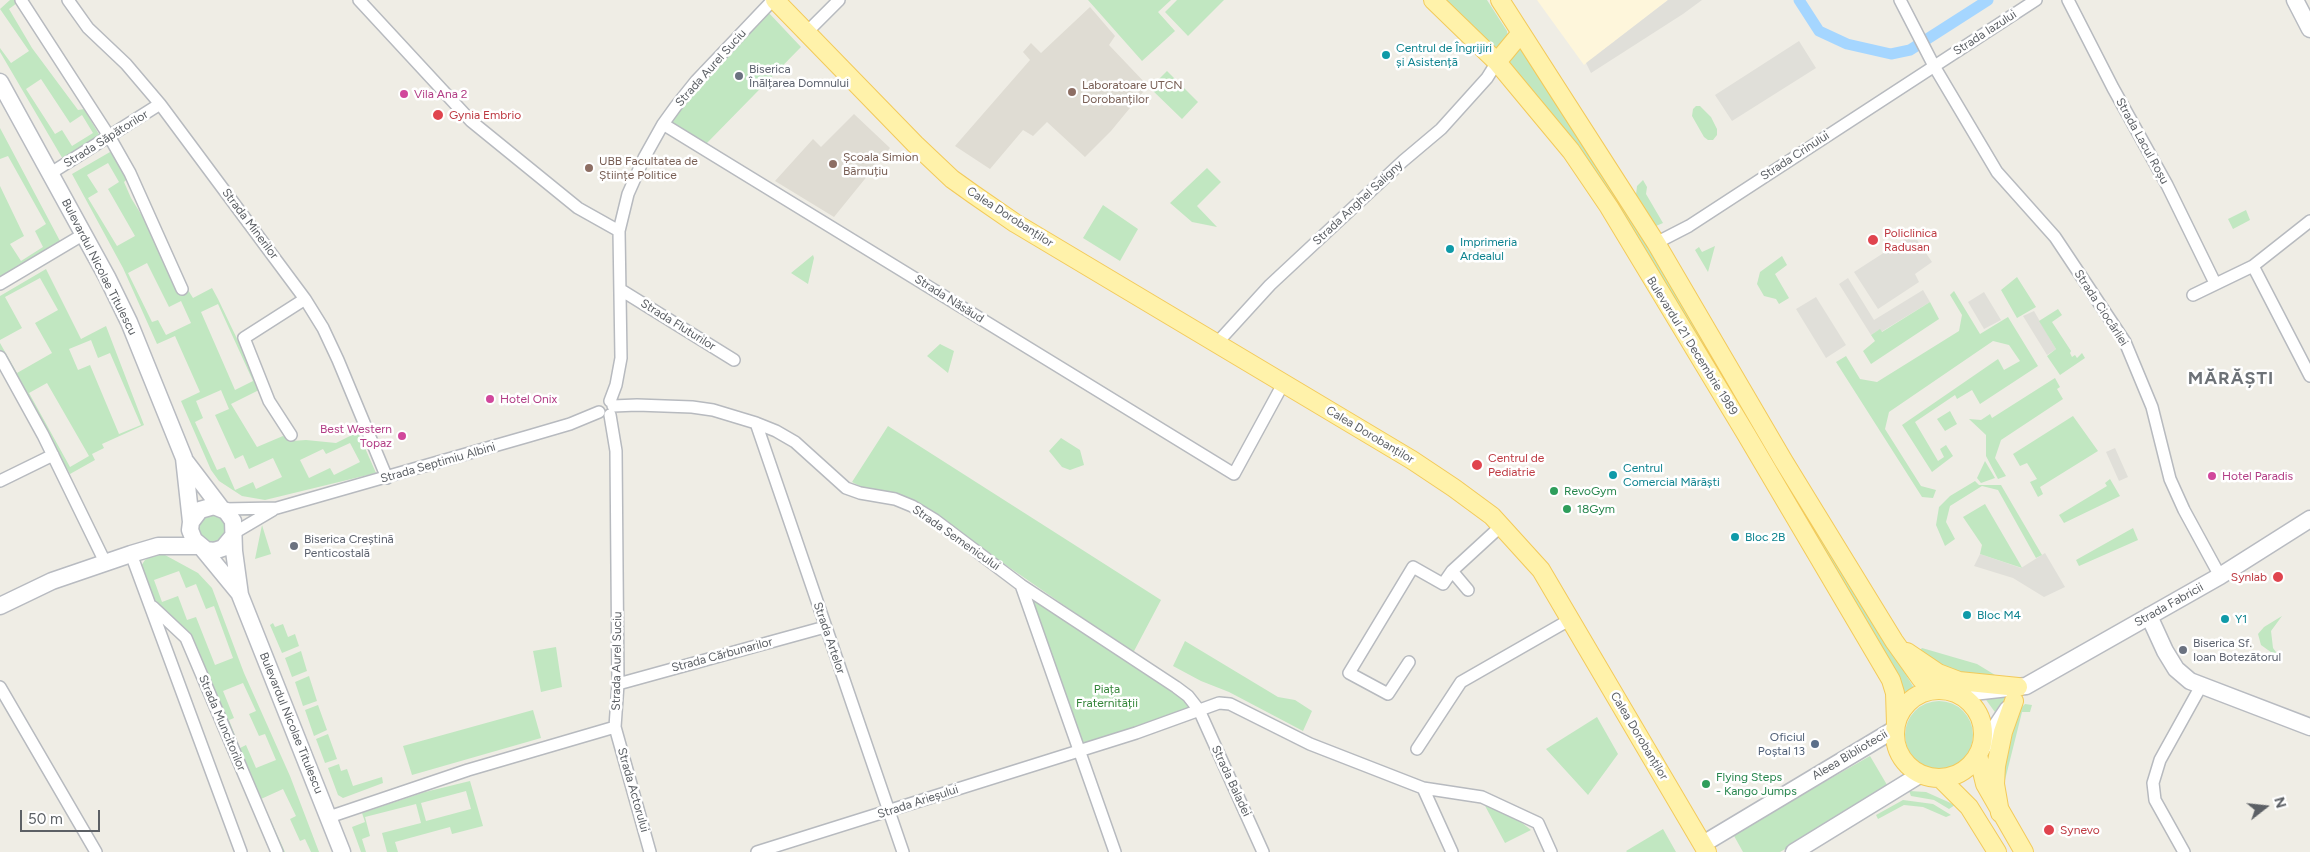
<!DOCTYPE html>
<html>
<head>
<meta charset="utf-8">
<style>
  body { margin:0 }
  #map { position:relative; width:2310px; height:852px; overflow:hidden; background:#efede5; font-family:Figtree,sans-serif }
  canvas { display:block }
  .north { position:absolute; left:2240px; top:782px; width:50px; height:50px; -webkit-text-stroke:4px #fff; paint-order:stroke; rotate:74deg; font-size:14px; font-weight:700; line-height:20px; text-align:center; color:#5c6065 }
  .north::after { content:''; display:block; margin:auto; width:18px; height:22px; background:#5c6065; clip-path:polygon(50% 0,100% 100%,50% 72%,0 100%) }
  .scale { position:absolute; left:20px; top:810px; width:80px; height:22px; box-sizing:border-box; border:2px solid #5c6065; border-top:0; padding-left:6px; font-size:15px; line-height:18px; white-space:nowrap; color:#5c6065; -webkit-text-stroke:4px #fff; paint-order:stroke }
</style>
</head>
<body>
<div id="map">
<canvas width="2310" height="852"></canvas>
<div class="north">N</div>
<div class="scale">50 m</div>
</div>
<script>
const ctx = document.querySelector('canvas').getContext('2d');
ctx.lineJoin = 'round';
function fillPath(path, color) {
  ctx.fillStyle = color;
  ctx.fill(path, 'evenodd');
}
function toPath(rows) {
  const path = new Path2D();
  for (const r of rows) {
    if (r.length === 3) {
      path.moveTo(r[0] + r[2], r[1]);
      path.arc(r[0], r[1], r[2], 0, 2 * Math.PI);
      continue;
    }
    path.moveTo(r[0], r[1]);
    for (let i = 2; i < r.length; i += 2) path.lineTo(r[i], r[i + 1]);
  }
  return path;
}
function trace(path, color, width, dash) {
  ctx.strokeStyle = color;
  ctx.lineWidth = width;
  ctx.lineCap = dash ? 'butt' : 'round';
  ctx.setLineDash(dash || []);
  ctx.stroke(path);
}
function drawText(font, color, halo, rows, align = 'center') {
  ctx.font = font + ' Figtree,sans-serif';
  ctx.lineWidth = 5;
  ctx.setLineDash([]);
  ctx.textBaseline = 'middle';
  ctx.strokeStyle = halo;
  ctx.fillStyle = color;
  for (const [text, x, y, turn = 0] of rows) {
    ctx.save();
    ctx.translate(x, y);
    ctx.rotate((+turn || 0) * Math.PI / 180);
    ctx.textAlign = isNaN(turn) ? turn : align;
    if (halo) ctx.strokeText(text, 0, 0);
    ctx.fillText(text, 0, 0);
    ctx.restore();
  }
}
const commercial = toPath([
  [1537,0,1668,0,1584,65]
]);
const industrial = toPath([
  [1668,0,1702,0,1683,14,1591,73,1586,63],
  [1799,41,1816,68,1732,121,1715,95],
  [1913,234,1932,262,1915,274,1919,282,1878,309,1854,272],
  [1848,278,1874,320,1923,290,1930,302,1881,332,1879,330,1871,335,1839,284],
  [1984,292,2001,320,1984,329,1968,302],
  [1816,297,1846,345,1826,358,1796,309],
  [2034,311,2056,349,2047,355,2023,316],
  [2115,448,2128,477,2119,481,2106,452],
  [2045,553,2065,587,2044,597,2013,578,1974,566,1980,554,2021,568]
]);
const education = toPath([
  [1090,7,1115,36,1109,45,1148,86,1111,131,1085,157,1047,122,1033,136,1023,130,990,169,955,146,1030,60,1023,52,1031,43,1041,53],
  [854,114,890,148,834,217,775,181,813,139,821,147]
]);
const green = toPath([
  [10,0,15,0,17,3,9,9,32,48,78,110,84,109,100,136,64,161,0,52,0,48,11,63,29,51,0,9],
  [41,79,70,123,82,115,93,133,72,146,62,130,55,134,26,89],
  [1088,0,1171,0,1158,12,1175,31,1142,61],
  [1177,0,1224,0,1188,36,1165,12],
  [1443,0,1487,0,1507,31,1508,37,1502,46,1496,49,1491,47],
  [768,12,801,47,706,144,669,122],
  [1522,41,1621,200,1914,688,1903,693,1613,205,1504,60],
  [1167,71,1198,102,1182,119,1150,88],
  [1696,106,1700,106,1711,117,1717,129,1717,135,1713,140,1708,140,1704,137,1692,116,1693,109],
  [0,128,60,241,0,278,0,186,24,236,10,244,21,261,43,247,35,231,46,224,8,156,0,159],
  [110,152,117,157,130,176,124,182,131,198,193,298,212,288,218,299,261,389,231,404,257,447,283,436,292,441,306,440,336,443,358,432,376,473,265,500,242,496,219,481,211,470,181,401,200,392,175,336,157,344,123,268,72,174],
  [108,163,119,182,108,189,135,236,117,246,88,198,98,192,87,175],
  [147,263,169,307,181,301,191,323,166,335,158,320,152,322,128,273],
  [218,304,253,381,235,390,201,312],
  [221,390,229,409,215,415,235,459,243,455,249,469,273,458,282,477,256,489,253,482,235,490,225,467,217,470,195,422,203,418,196,401],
  [350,443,360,462,334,475,330,468,309,478,300,460,323,449,326,454],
  [1207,168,1221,182,1197,206,1217,227,1192,222,1170,203],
  [1643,180,1647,187,1646,194,1663,223,1656,226,1650,222,1636,195,1637,186],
  [1103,205,1138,229,1120,261,1083,238],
  [2246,210,2250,220,2233,229,2228,219],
  [1715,246,1708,272,1695,250,1699,247,1702,252],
  [813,255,814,258,808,284,791,273],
  [1782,256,1787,265,1775,274,1789,298,1779,304,1776,299,1764,296,1757,284,1760,272],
  [46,269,81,339,106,326,144,425,102,444,104,448,92,454,95,460,70,474,0,353,0,343,17,373,52,353,35,323,58,310,40,278,5,297,22,328,0,340,0,296],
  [91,340,98,358,110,353,141,425,119,434,90,365,78,370,69,349],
  [47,383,89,456,70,467,29,393],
  [2017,277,2036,307,2017,318,2001,290],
  [1954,291,1980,334,2008,317,2038,366,1980,404,1972,390,1957,399,1955,395,1915,422,1938,461,1944,457,1940,449,1946,445,1953,456,1932,472,1902,425,1998,359,2004,370,2020,361,2009,345,1993,341,1889,412,1885,429,1921,486,1936,490,1933,498,1922,497,1836,362,1846,356,1860,379,1877,382,1959,331,1962,315,1950,295],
  [1930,302,1939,319,1871,364,1863,351,1875,341,1871,335,1880,329,1882,332],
  [2058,309,2062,315,2052,322,2071,351,2070,353,2072,357,2075,355,2077,358,2082,353,2085,358,2060,375,2047,356,2056,349,2039,321],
  [940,344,954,351,948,373,927,356],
  [2055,378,2060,387,2057,389,2063,399,2001,440,1995,458,2006,476,1998,479,1986,456,1986,435,1969,419,1981,420,1990,414,1992,418],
  [1950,411,1957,424,1945,431,1937,419],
  [2073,416,2098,451,2040,487,2043,494,2038,497,2030,482,2037,479,2027,463,2020,466,2013,454],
  [888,426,1161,600,1133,653,909,498,867,490,852,482],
  [1061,438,1080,450,1084,465,1070,470,1062,467,1049,451],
  [1985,461,1995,478,1981,483,1977,478],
  [2110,479,2120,496,2064,523,2059,515,2107,486,2105,483],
  [1975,481,1979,485,2001,485,2042,555,2036,558,1998,490,1982,486,1950,506,1946,522,1955,539,1945,546,1936,525,1939,507,1950,496],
  [1985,504,2020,564,2022,568,1980,554,1982,545,1963,517],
  [213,528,14],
  [262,525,271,554,255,559],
  [2133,528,2138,540,2079,566,2076,560],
  [156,554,165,555,198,573,212,588,244,673,290,776,319,852,311,852,305,839,300,841,290,819,296,816,283,789,261,799,285,852,280,852,188,631,155,605,141,566,145,560],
  [179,571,186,588,196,584,206,609,214,606,233,658,215,665,196,617,187,620,178,596,162,602,154,580],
  [243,683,256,711,249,714,259,736,265,734,276,760,256,768,246,745,240,748,229,720,234,718,223,691],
  [1021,585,1125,654,1199,710,1078,750],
  [2282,616,2271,631,2273,648,2282,660,2261,645,2258,634,2264,627],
  [273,623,275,627,283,624,288,637,295,634,299,646,282,653,270,625],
  [1185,641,1278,697,1295,700,1312,711,1303,731,1229,692,1201,681,1173,666],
  [556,647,562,687,541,692,533,651],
  [1922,648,1977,664,2000,678,1948,670,1918,652],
  [301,651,307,671,292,677,285,658],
  [309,676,317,701,303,706,295,682],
  [2013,695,1997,715,1984,697],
  [1939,735,34],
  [2025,704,2032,705,2030,712,2022,712,2003,788,2001,767,2017,712],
  [318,705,327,730,314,736,305,710],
  [533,710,541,738,412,775,403,746],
  [1597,717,1618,754,1588,795,1546,749],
  [328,734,337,759,325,763,316,739],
  [1870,756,1890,790,1780,852,1743,852,1733,834],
  [339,764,341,771,347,769,353,786,382,777,383,783,343,798,338,795,328,768],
  [470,781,483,826,452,834,450,827,395,842,398,852,387,852,382,833,421,823,416,804,365,817,370,836,362,839,366,852,361,852,352,827,365,822,362,813,425,792],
  [466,791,471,809,426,821,421,803],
  [1909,791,1926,792,1955,805,1949,809,1934,800,1911,796],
  [1903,800,1933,804,1951,815,1946,817,1923,807,1904,805,1878,819,1876,815],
  [1483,802,1512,815,1531,830,1505,843],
  [1663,829,1676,852,1627,852,1626,851]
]);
const canal = toPath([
  [1799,0,1819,31,1847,44,1891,54,1910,50,1988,0]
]);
const street = toPath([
  [21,0,109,136,130,173,182,289],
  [68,0,88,28,126,64,160,104,305,299,323,328,338,360,387,478],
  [359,0,471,121,578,208,619,231],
  [1900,0,1934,66,1997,172,2055,237,2125,342,2152,407,2170,479,2184,510,2220,576],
  [2068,0,2113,88,2167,185,2215,283],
  [807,32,839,0],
  [663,124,1234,474,1283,384],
  [51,173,160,104],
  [1656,243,1689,226,2036,0],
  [2253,266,2310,376],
  [0,284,84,234],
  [621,290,734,360],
  [2193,295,2253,266,2310,221],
  [1217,343,1270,285,1403,161,1441,129,1487,78,1497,62],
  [0,357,43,435,105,562],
  [610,401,616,385,621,358,619,231,628,194,644,158,663,124,676,106,696,81,773,0],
  [613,406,637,405,692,407,713,410,756,423,776,431,795,442,846,488,860,493,895,499,912,506,935,520,1021,585,1176,687,1188,696,1199,710,1263,852],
  [610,415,616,451,618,684,615,727,650,852],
  [756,423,903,852],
  [291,435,269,401,244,338,305,299],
  [0,481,53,455],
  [223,509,277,508,529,436,570,424,599,412],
  [234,533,273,510],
  [131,554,241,852],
  [1021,585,1115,852],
  [1468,590,1452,571,1501,526],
  [153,607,186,638,277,852],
  [1409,662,1388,694,1349,673,1413,567,1443,584,1452,571],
  [618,684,825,627],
  [0,687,96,852],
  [1417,749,1461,682,1571,619],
  [1423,788,1452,852],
  [329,817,468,770,615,727],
  [757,852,1136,733,1219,703,1230,704,1310,744,1423,788,1482,797,1538,823,1551,852],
  [2184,852,2155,800,2153,783,2160,760,2201,686]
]);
const secondary = toPath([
  [2295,0,2310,29],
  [0,82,107,277,129,322,184,458,191,522],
  [186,462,221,508],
  [233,536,223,548,214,551,206,550,194,540,190,530,191,522,200,510,214,506,226,511,233,521,234,551,240,595,342,852],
  [202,548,239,593],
  [0,606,52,581,131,554,158,546,199,546],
  [2149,616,2165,651,2176,669,2190,681,2310,727],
  [1949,691,1973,692,2026,686,2220,576,2310,519],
  [1980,751,2008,709],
  [1703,844,1895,729],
  [1794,852,1921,774]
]);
const primary = toPath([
  [775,0,915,144,952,179,973,194,1015,223,1412,460,1454,488,1492,516,1541,570,1707,852],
  [1433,0,1497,62,1571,151,1609,207,1746,434,1891,680,1895,693,1896,724],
  [1500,0,1656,243,1783,460,1894,641,1921,679,1938,690],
  [1497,62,1521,33],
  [1907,652,1938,673,1959,681,2018,687],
  [1939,734,44],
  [1978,755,1985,784,2024,852],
  [1941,779,1969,807,1997,852],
  [2000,813,1995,784,1996,766,2003,732,2014,701]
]);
const markers = [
  [1386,55,5,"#0f9aa8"],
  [739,76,5,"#6b7280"],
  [1072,92,5,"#8d6e63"],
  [404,94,5,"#d1479c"],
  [438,115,6,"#e0444e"],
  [833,164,5,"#8d6e63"],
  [589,168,5,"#8d6e63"],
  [1873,240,6,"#e0444e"],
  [1450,249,5,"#0f9aa8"],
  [490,399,5,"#d1479c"],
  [402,436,5,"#d1479c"],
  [1477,465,6,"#e0444e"],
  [1613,475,5,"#0f9aa8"],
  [2212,476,5,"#d1479c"],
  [1554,491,5,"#2e9e5b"],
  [1567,509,5,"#2e9e5b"],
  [1735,537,5,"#0f9aa8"],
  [294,546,5,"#6b7280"],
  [2278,577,6,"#e0444e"],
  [1967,615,5,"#0f9aa8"],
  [2225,619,5,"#0f9aa8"],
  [2183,650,5,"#6b7280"],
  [1815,744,5,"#5c6f8a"],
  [1706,784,5,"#2e9e5b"],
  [2049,830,6,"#e0444e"]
];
const streetNames = [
  ["Strada Iazului",1985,33,-33],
  ["Strada Aurel Suciu",711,68,-48],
  ["Strada Săpătorilor",106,139,-32],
  ["Strada Lacul Roșu",2142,141,61],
  ["Strada Crinului",1795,156,-33],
  ["Strada Anghel Saligny",1358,203,-43],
  ["Calea Dorobanților",1010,217,33],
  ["Strada Minerilor",250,224,53],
  ["Bulevardul Nicolae Titulescu",99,267,63],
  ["Strada Năsăud",949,299,32],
  ["Strada Ciocârliei",2101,308,57],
  ["Strada Fluturilor",678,325,32],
  ["Bulevardul 21 Decembrie 1989",1692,346,58],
  ["Calea Dorobanților",1370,435,31],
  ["Strada Septimiu Albini",438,463,-16],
  ["Strada Semenicului",956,538,35],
  ["Strada Fabricii",2169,605,-29],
  ["Strada Artelor",829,638,71],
  ["Strada Cărbunarilor",722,655,-15],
  ["Strada Aurel Suciu",617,661,-89],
  ["Strada Muncitorilor",222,723,67],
  ["Bulevardul Nicolae Titulescu",291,723,68],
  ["Calea Dorobanților",1639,736,59],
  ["Aleea Bibliotecii",1850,755,-31],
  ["Strada Baladei",1231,781,65],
  ["Strada Actorului",633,790,74],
  ["Strada Arieșului",918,802,-18]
];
const cultureNames = [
  ["Centrul de Îngrijiri",1396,48],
  ["și Asistență",1396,62],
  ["Imprimeria",1460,242],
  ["Ardealul",1460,256],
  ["Centrul",1623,468],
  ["Comercial Mărăști",1623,482],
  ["Bloc 2B",1745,537],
  ["Bloc M4",1977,615],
  ["Y1",2235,619]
];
const worshipNames = [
  ["Biserica",749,69],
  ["Înălțarea Domnului",749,83],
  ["Biserica Creștină",304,539],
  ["Penticostală",304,553],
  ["Biserica Sf.",2193,643],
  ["Ioan Botezătorul",2193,657]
];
const educationNames = [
  ["Laboratoare UTCN",1082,85],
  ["Dorobanților",1082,99],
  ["Școala Simion",843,157],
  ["Bărnuțiu",843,171],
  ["UBB Facultatea de",599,161],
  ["Științe Politice",599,175]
];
const hotelNames = [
  ["Vila Ana 2",414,94],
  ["Hotel Onix",500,399],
  ["Best Western",392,429,"right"],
  ["Topaz",392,443,"right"],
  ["Hotel Paradis",2222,476]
];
const healthNames = [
  ["Gynia Embrio",449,115],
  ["Policlinica",1884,233],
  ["Radusan",1884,247],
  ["Centrul de",1488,458],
  ["Pediatrie",1488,472],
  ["Synlab",2267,577,"right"],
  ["Synevo",2060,830]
];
const leisureNames = [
  ["RevoGym",1564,491],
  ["18Gym",1577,509],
  ["Flying Steps",1716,777],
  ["- Kango Jumps",1716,791]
];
const parkNames = [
  ["Piața",1107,689],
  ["Fraternității",1107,703]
];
const serviceNames = [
  ["Oficiul",1805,737],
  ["Poștal 13",1805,751]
];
const districtNames = [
  ["MĂRĂȘTI",2231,379]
];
fillPath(commercial, '#fef6db');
fillPath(industrial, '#e0dfd9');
fillPath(education, '#dfdcd3');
fillPath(green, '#c1e7c1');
trace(canal, '#a5d6ff', 11);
trace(street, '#b7babf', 14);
trace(secondary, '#b8bbc1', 19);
trace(primary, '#f3ca5a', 20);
trace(street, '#fff', 11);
trace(secondary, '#fff', 16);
trace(primary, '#fff2aa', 18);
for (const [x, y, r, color] of markers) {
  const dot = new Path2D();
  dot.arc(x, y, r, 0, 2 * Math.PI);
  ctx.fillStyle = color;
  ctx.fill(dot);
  trace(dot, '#fff', 2);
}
drawText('12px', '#5c6065', '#fff', streetNames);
drawText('12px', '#0d838f', '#fff', cultureNames, 'left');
drawText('12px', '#5b616d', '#fff', worshipNames, 'left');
drawText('12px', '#785e54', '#fff', educationNames, 'left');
drawText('12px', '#b23c85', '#fff', hotelNames, 'left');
drawText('12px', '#be3a42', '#fff', healthNames, 'left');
drawText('12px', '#27864d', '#fff', leisureNames, 'left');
drawText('12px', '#348539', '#fff', parkNames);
drawText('12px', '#4e5e75', '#fff', serviceNames, 'right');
ctx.letterSpacing = '1px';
drawText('bold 18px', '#6d7277', '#fff', districtNames);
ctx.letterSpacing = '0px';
</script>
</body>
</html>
